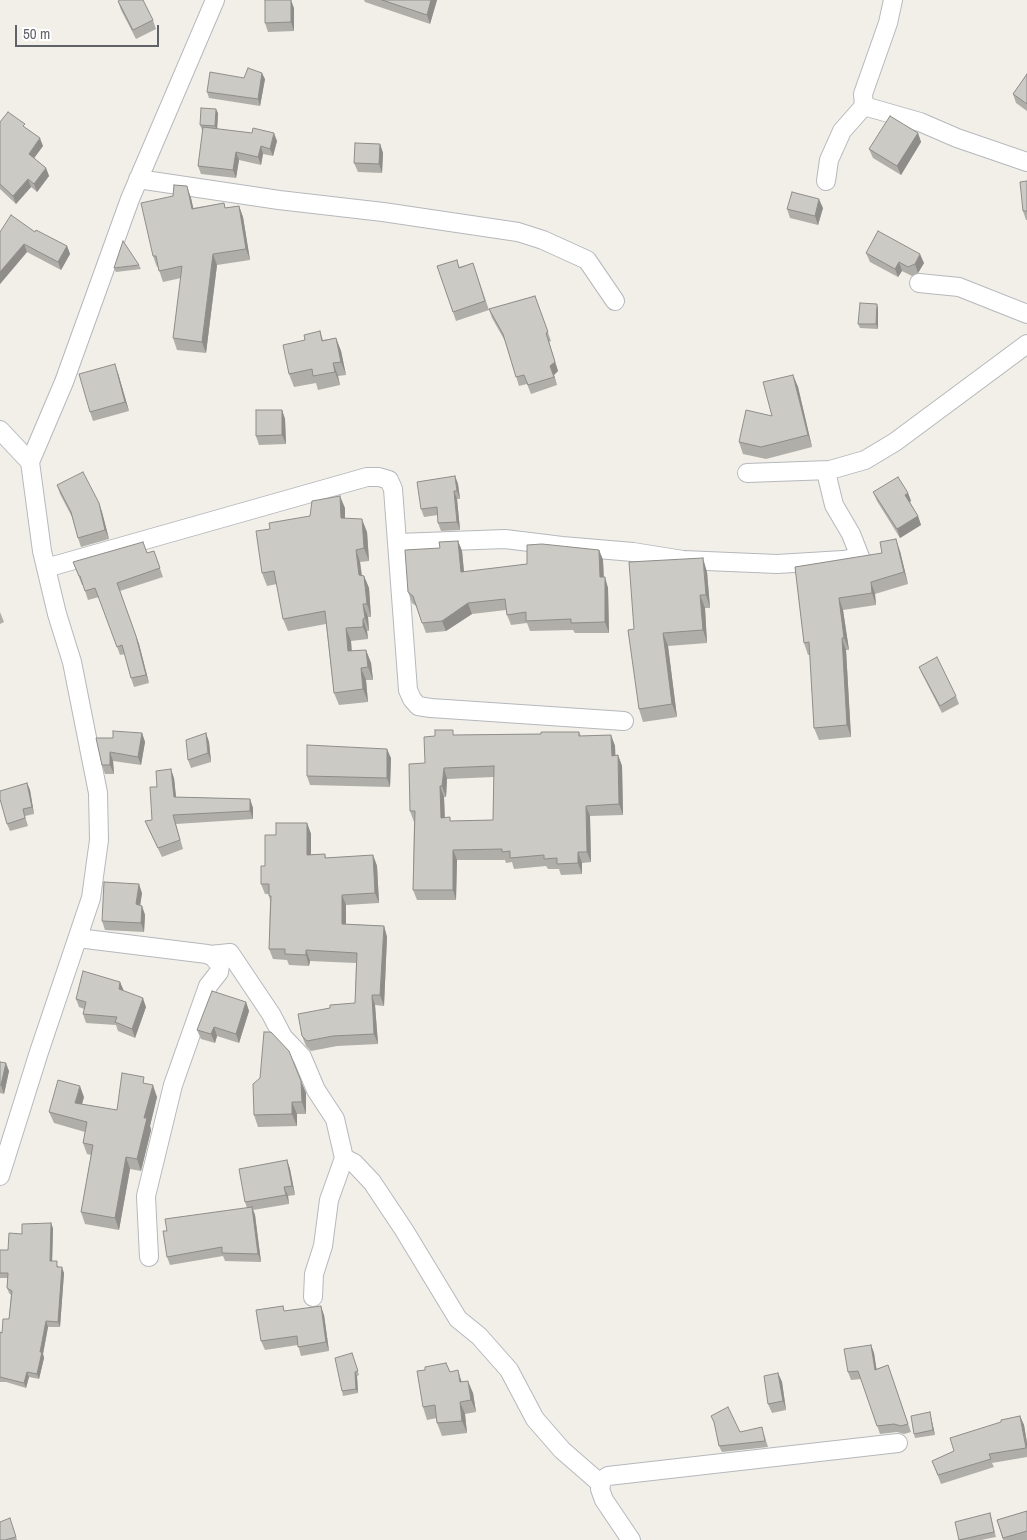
<!DOCTYPE html>
<html>
<head>
<meta charset="utf-8">
<style>
  body { margin:0 }
  #map { position:relative; width:1027px; height:1540px; overflow:hidden; background:#f1efe8; font-family:"Archivo Narrow",sans-serif }
  canvas { display:block }
  .scale { position:absolute; left:15px; top:25px; width:144px; height:22px; box-sizing:border-box; border:2px solid #5f6368; border-top:0; padding-left:6px; font-size:15px; line-height:18px; white-space:nowrap; color:#5f6368; -webkit-text-stroke:4px #fff; paint-order:stroke }
</style>
</head>
<body>
<div id="map">
<canvas width="1027" height="1540"></canvas>
<div class="scale">50 m</div>
</div>
<script>
const ctx = document.querySelector('canvas').getContext('2d');
ctx.lineJoin = 'round';
function toPath(rows) {
  const path = new Path2D();
  for (const r of rows) {
    path.moveTo(r[0], r[1]);
    for (let i = 2; i < r.length; i += 2) path.lineTo(r[i], r[i + 1]);
  }
  return path;
}
function trace(path, color, width, dash) {
  ctx.strokeStyle = color;
  ctx.lineWidth = width;
  ctx.lineCap = dash ? 'butt' : 'round';
  ctx.setLineDash(dash || []);
  ctx.stroke(path);
}
function fillPath(path, color) {
  ctx.fillStyle = color;
  ctx.fill(path, 'evenodd');
}
const street = toPath([
  [893,0,888,23,863,94,864,106,920,122,957,138,1027,162],
  [138,179,279,200,383,212,518,232,543,240,587,260,615,301],
  [826,181,829,160,842,131,864,106],
  [919,283,959,287,1027,314],
  [0,430,30,462],
  [830,470,865,460,895,442,1027,344],
  [398,543,505,539,562,546,633,552,683,560,777,564,843,560,860,557,851,534,834,505,827,476,830,470,747,473],
  [46,568,367,477,379,477,389,480,393,489,408,690,412,699,418,706,431,708,624,721],
  [78,938,207,954,213,957,220,965,219,972,208,986,173,1085,146,1196,149,1257],
  [210,955,230,953,271,1014,283,1037,302,1057,316,1090,335,1119,344,1158,354,1163,372,1182,404,1230,458,1319,479,1336,509,1370,535,1419,562,1450,601,1484],
  [0,1176,39,1052,91,898,99,840,98,793,72,662,57,614,42,551,30,462,64,382,130,199,215,0],
  [313,1297,314,1274,323,1246,329,1200,344,1158],
  [631,1540,604,1500,600,1489,602,1480,608,1476,898,1443]
]);
const wall = toPath([
  [364,0,437,0,430,24,365,2],
  [118,1,153,20,156,29,136,39,121,10],
  [294,8,294,31,268,32,265,23],
  [1027,74,1027,111,1016,103,1013,94],
  [244,78,265,79,260,106,209,98,207,92],
  [218,113,217,129,277,141,273,156,263,154,261,165,239,160,236,178,201,174,198,166,203,130,202,130,200,125],
  [0,122,26,128,43,146,34,158,46,168,49,176,37,192,31,187,16,204,0,189],
  [918,133,921,142,901,175,873,158,869,149],
  [380,144,383,153,382,173,358,172,354,163],
  [1027,181,1027,220,1026,220,1023,211],
  [191,198,193,208,224,203,225,208,239,206,243,217,250,260,217,265,206,353,177,350,173,338,181,278,163,282,158,267,157,267,153,256],
  [823,208,818,225,790,218,787,209],
  [0,232,35,232,67,246,70,254,61,270,27,252,0,284],
  [866,253,924,263,918,273,912,276,902,271,898,277,870,262],
  [457,260,459,267,473,263,489,310,456,321,437,266],
  [139,265,141,269,116,272,114,268],
  [535,296,551,341,549,342,558,371,554,375,557,385,531,394,527,384,519,386,505,341,492,318,489,309],
  [878,308,878,329,860,328,858,324],
  [320,331,323,340,336,338,341,351,346,375,338,376,340,385,318,390,316,383,294,387,289,374,305,340],
  [118,373,129,411,93,421,90,412],
  [793,375,798,387,812,447,766,459,743,454,739,442,772,416],
  [282,410,285,419,286,444,259,445,256,436],
  [455,476,458,484,460,499,457,499,460,530,441,531,438,523,438,515,424,517,421,509],
  [57,485,99,503,102,512,109,539,81,547,78,538,72,517,60,494],
  [873,492,908,493,911,501,910,502,918,516,921,525,900,538,877,501],
  [345,508,345,518,367,532,369,561,360,562,362,575,364,576,369,588,371,617,368,617,369,631,367,631,368,639,351,641,352,651,366,650,371,663,373,680,366,680,368,702,339,705,334,693,326,624,288,631,283,619,277,584,267,586,262,573,270,529,310,516],
  [458,541,462,551,464,572,527,564,599,550,603,560,604,577,608,588,609,633,575,633,573,630,530,631,527,623,511,625,507,615,506,610,472,614,446,631,426,633,416,606,412,603,408,592,440,548],
  [154,551,163,577,120,591,139,644,149,683,134,687,131,678,125,654,120,655,99,597,88,600,83,585,82,585,73,562,147,553],
  [900,551,908,584,875,594,876,605,843,610,849,650,846,650,851,737,819,740,814,728,810,655,808,655,804,643,795,567],
  [707,572,710,608,705,608,707,643,668,646,677,717,643,722,639,709,634,629],
  [0,612,4,622,0,624],
  [919,667,956,696,959,704,942,713,922,674],
  [579,732,581,736,611,735,615,746,615,755,618,755,622,766,623,815,590,816,591,862,582,863,582,874,561,875,559,869,548,869,546,866,514,869,512,862,506,863,505,860,457,860,456,900,417,900,413,890,414,822,410,811,425,763,455,735,541,734],
  [494,777,493,820,451,821,445,817,444,797,446,797,447,779],
  [142,733,145,742,141,765,113,761,114,774,105,774,102,765,113,738],
  [206,733,209,742,211,762,191,768,188,760],
  [391,758,390,787,310,785,307,776],
  [174,778,176,797,250,799,253,808,253,819,176,824,183,849,162,857,149,830,145,821,152,820,157,787],
  [27,783,30,790,34,814,25,816,28,826,10,831,7,824],
  [307,823,311,834,311,854,325,854,326,858,373,855,377,866,379,903,346,905,346,924,384,926,387,937,384,1006,375,1005,378,1044,337,1046,311,1051,306,1046,302,1036,355,1003,356,963,310,961,309,966,289,965,287,960,273,959,269,949,270,901,269,894,265,894,261,884,265,866,276,835],
  [142,893,140,906,142,906,145,915,144,932,105,930,102,921],
  [120,982,123,991,146,1007,135,1038,118,1031,116,1025,86,1023,83,1014,84,1009,79,1007,76,999],
  [246,1002,249,1011,239,1043,217,1036,215,1043,201,1039,197,1030],
  [0,1062,9,1071,4,1094,0,1093],
  [301,1081,306,1093,306,1114,297,1114,297,1126,258,1127,254,1115],
  [146,1084,157,1097,150,1126,151,1130,141,1171,130,1169,119,1230,85,1224,81,1212,91,1155,87,1154,83,1143,85,1132,54,1123,49,1112,84,1097,82,1104,117,1110],
  [287,1160,290,1169,295,1195,288,1196,289,1204,253,1210,255,1215,261,1262,225,1261,223,1256,170,1265,167,1257,167,1231,247,1208,245,1202],
  [53,1228,52,1261,59,1267,64,1273,60,1327,48,1327,43,1354,44,1358,39,1379,29,1377,26,1388,6,1382,0,1382,0,1332,2,1333,9,1319,11,1295,9,1293,7,1288,8,1278,0,1278,0,1250,8,1250,22,1234],
  [285,1311,324,1315,329,1351,301,1356,298,1345,265,1350,261,1341],
  [871,1345,874,1353,876,1369,888,1365,911,1432,904,1434,897,1432,880,1434,861,1379,851,1380,848,1372],
  [352,1353,359,1375,357,1376,358,1393,343,1396,342,1391],
  [450,1372,462,1382,473,1393,476,1412,465,1414,467,1433,442,1436,437,1423,437,1418,427,1420,423,1407],
  [778,1373,782,1382,786,1410,772,1413,768,1404],
  [711,1416,740,1432,764,1434,768,1447,722,1452,719,1446,715,1425],
  [1020,1416,1024,1425,1027,1443,1027,1457,992,1463,994,1467,941,1484,932,1461,954,1451],
  [931,1417,935,1435,915,1438,914,1434],
  [1027,1511,1027,1540,1003,1540,997,1520],
  [990,1513,996,1537,981,1540,959,1540],
  [13,1527,17,1540,0,1540]
]);
const shadedWall = toPath([
  [291,0,294,8,294,31,291,22],
  [431,0,437,0,430,24,427,15],
  [262,73,265,79,260,106,258,99],
  [216,109,218,113,217,131,215,126],
  [274,133,277,141,273,156,270,149],
  [918,133,921,142,901,175,897,166],
  [40,138,43,146,32,161,29,154],
  [380,144,383,153,382,173,379,164],
  [261,146,263,154,261,165,258,157],
  [236,152,239,160,236,178,233,170],
  [46,168,49,176,37,192,34,184],
  [28,179,31,187,16,204,13,196],
  [187,186,191,198,196,220,192,209],
  [819,199,823,208,818,225,815,216],
  [239,206,243,217,250,260,246,249],
  [24,244,27,252,0,284,0,272],
  [67,246,70,254,61,270,58,262],
  [213,254,217,265,206,353,202,342],
  [920,254,924,263,918,273,915,264],
  [899,262,902,271,898,277,895,269],
  [877,304,878,308,878,329,876,324],
  [546,333,558,371,554,375,557,385,550,366],
  [336,338,341,351,346,375,341,362],
  [333,363,338,376,340,385,335,372],
  [115,364,118,373,129,411,125,402],
  [793,375,798,387,812,447,808,435],
  [282,410,285,419,286,444,282,435],
  [455,476,458,484,460,499,457,491],
  [454,491,457,499,460,530,457,522],
  [908,493,911,501,908,503,905,495],
  [340,496,345,508,345,531,341,518],
  [99,503,102,512,109,539,105,530],
  [918,516,921,525,900,538,897,529],
  [362,519,367,532,369,561,364,548],
  [896,539,900,551,908,584,904,572],
  [458,541,462,551,465,583,461,572],
  [356,550,360,562,363,588,359,575],
  [599,550,603,560,604,588,600,577],
  [703,558,707,572,710,608,706,595],
  [364,576,369,588,371,617,367,604],
  [605,577,608,588,609,633,605,622],
  [871,582,875,594,876,605,872,593],
  [700,595,705,608,707,643,703,630],
  [839,598,843,610,849,650,844,638],
  [468,603,472,614,446,631,442,621],
  [363,604,368,617,369,631,365,618],
  [363,619,367,631,368,639,363,627],
  [346,628,351,641,352,664,348,651],
  [663,633,668,646,677,717,672,704],
  [136,636,139,644,149,683,146,675],
  [842,638,846,650,851,737,847,725],
  [366,650,371,663,373,680,368,667],
  [361,668,366,680,368,702,363,689],
  [142,733,145,742,141,765,138,757],
  [206,733,209,742,211,762,208,753],
  [611,735,615,746,616,766,612,756],
  [387,749,391,758,390,787,387,778],
  [110,752,113,761,114,774,110,765],
  [618,755,622,766,623,815,619,804],
  [444,768,447,779,446,797,442,786],
  [171,769,174,778,177,806,174,797],
  [27,783,30,790,34,814,32,807],
  [440,786,444,797,445,828,441,818],
  [250,799,253,808,253,819,250,811],
  [586,806,590,816,591,862,587,852],
  [307,823,311,834,311,865,307,855],
  [453,850,457,860,456,900,453,890],
  [578,852,582,863,582,874,578,863],
  [373,855,377,866,379,903,375,893],
  [139,884,142,893,139,913,136,904],
  [342,895,346,905,346,935,342,924],
  [142,906,145,915,144,932,141,923],
  [384,926,387,937,384,1006,380,995],
  [306,950,310,961,309,966,306,955],
  [120,982,124,991,119,989],
  [372,995,375,1005,378,1044,374,1034],
  [143,998,146,1007,135,1038,132,1029],
  [246,1002,249,1011,239,1043,236,1034],
  [214,1027,217,1036,215,1043,211,1034],
  [6,1063,9,1071,4,1094,1,1085],
  [301,1081,306,1093,306,1114,302,1102],
  [153,1085,157,1097,150,1126,151,1130,141,1171,137,1159,144,1118],
  [80,1086,84,1097,79,1114,75,1103],
  [292,1102,297,1114,297,1126,292,1114],
  [126,1157,130,1169,119,1230,115,1218],
  [287,1160,290,1169,295,1195,292,1186],
  [284,1187,288,1196,289,1204,286,1195],
  [252,1207,255,1215,261,1262,258,1254],
  [51,1223,53,1228,52,1266,50,1261],
  [62,1267,64,1273,60,1327,58,1322],
  [321,1306,324,1315,329,1351,326,1342],
  [46,1321,48,1327,43,1354,44,1358,39,1379,37,1374,40,1352],
  [871,1345,874,1353,878,1378,875,1370],
  [458,1370,462,1383,460,1382],
  [27,1372,29,1377,26,1388,24,1383],
  [355,1372,357,1376,358,1393,356,1389],
  [778,1373,782,1382,786,1410,783,1401],
  [468,1381,473,1393,476,1412,471,1400],
  [460,1402,465,1414,467,1433,462,1421],
  [930,1412,931,1417,935,1435,933,1430],
  [1020,1416,1024,1425,1027,1443,1027,1449]
]);
const building = toPath([
  [120,0,143,0,153,20,133,30,118,1,120,0],
  [265,0,291,0,291,22,265,23,265,0],
  [382,0,431,0,427,15,382,0],
  [248,68,262,73,258,99,207,92,210,72,244,78,248,68],
  [1027,74,1027,104,1013,94,1027,74],
  [201,108,216,109,215,126,200,125,201,108],
  [8,112,25,124,23,126,40,138,29,154,46,168,34,184,28,179,13,196,0,184,0,122,8,112],
  [890,116,918,133,897,166,869,149,890,116],
  [203,127,252,133,253,128,274,133,270,149,261,146,258,157,236,152,233,170,198,166,203,127],
  [355,143,380,144,379,164,354,163,355,143],
  [1027,181,1027,211,1023,211,1020,182,1027,181],
  [174,185,187,186,192,209,224,203,225,208,239,206,246,249,213,254,202,342,173,338,182,266,159,271,156,256,153,256,141,203,173,196,174,185],
  [792,192,819,199,815,216,787,209,792,192],
  [11,215,35,232,36,230,67,246,58,262,24,244,0,272,0,232,11,215],
  [878,231,920,254,915,264,908,267,899,262,895,269,866,253,878,231],
  [123,241,139,265,114,268,123,241],
  [457,260,459,268,473,263,485,301,453,312,437,266,457,260],
  [535,296,548,332,546,333,555,362,550,366,554,377,528,385,524,375,516,377,503,334,489,309,535,296],
  [860,303,877,304,876,324,858,324,860,303],
  [320,331,322,341,336,338,341,362,333,363,335,372,313,376,312,369,289,374,283,345,305,340,304,335,320,331],
  [115,364,125,402,90,412,79,374,115,364],
  [793,375,808,435,761,447,739,442,746,410,772,416,763,382,793,375],
  [256,410,282,410,282,435,256,436,256,410],
  [83,472,99,503,105,530,78,538,71,512,57,485,83,472],
  [455,476,457,491,454,491,457,522,438,523,437,507,421,509,417,482,455,476],
  [898,477,908,493,905,495,918,516,897,529,873,492,898,477],
  [340,496,341,518,362,519,364,548,356,550,359,575,364,576,367,604,363,604,365,618,363,619,363,627,346,628,348,651,366,650,368,667,361,668,363,689,334,693,325,611,283,619,274,571,262,573,256,531,270,529,269,523,310,516,312,501,340,496],
  [896,539,904,572,871,582,872,593,839,598,844,638,842,638,847,725,814,728,809,642,804,643,795,567,882,553,880,542,896,539],
  [458,541,461,572,527,564,527,545,542,544,599,550,600,577,605,577,605,622,571,623,571,619,526,621,526,612,507,615,505,599,468,603,442,621,422,623,413,596,408,592,405,550,440,548,439,542,458,541],
  [143,542,147,553,154,551,160,568,117,583,136,636,146,675,131,678,122,645,117,647,95,588,85,591,80,576,79,576,73,562,143,542],
  [703,558,706,595,700,595,703,630,663,633,672,704,639,709,628,630,634,629,629,562,703,558],
  [937,657,956,696,940,706,919,667,937,657],
  [435,730,453,730,453,735,541,734,541,732,579,732,579,736,611,735,612,756,618,755,619,804,586,806,587,852,578,852,578,863,557,864,557,858,544,859,544,855,510,858,510,851,502,852,502,849,453,850,453,890,413,890,415,811,410,811,409,764,425,763,424,737,435,736,435,730],
  [494,766,493,820,450,821,450,817,441,818,440,786,442,786,444,768,494,766],
  [113,731,142,733,138,757,110,752,110,765,102,765,96,738,113,738,113,731],
  [206,733,208,753,188,760,186,740,206,733],
  [307,745,387,749,387,778,307,776,307,745],
  [171,769,174,797,250,799,250,811,173,815,180,840,158,848,145,821,152,820,150,787,157,787,156,771,171,769],
  [27,783,32,807,23,809,25,818,7,824,0,799,0,791,27,783],
  [276,823,307,823,307,855,325,854,325,858,373,855,375,893,342,895,342,924,384,926,380,995,372,995,374,1034,333,1036,307,1041,302,1036,298,1014,330,1008,330,1005,355,1003,357,953,306,950,306,955,285,954,285,949,269,949,271,896,269,896,269,884,261,884,261,866,265,866,265,835,276,835,276,823],
  [104,882,139,884,136,904,142,906,141,923,102,921,104,882],
  [83,971,120,982,119,989,143,998,132,1029,115,1022,117,1017,83,1014,86,1002,76,999,83,971],
  [212,991,246,1002,236,1034,214,1027,211,1034,197,1030,212,991],
  [264,1032,271,1032,289,1051,301,1081,302,1102,292,1102,292,1114,254,1115,253,1084,260,1078,264,1032],
  [0,1062,6,1063,1,1085,0,1085,0,1062],
  [122,1073,144,1077,143,1083,153,1085,144,1118,147,1118,137,1159,126,1157,115,1218,81,1212,93,1145,83,1143,87,1122,49,1112,58,1080,80,1086,75,1103,117,1110,122,1073],
  [287,1160,292,1186,284,1187,286,1195,245,1202,239,1169,287,1160],
  [252,1207,258,1254,222,1253,222,1247,167,1257,163,1231,167,1231,165,1219,252,1207],
  [51,1223,50,1261,57,1261,57,1267,62,1267,58,1322,46,1321,40,1352,42,1352,37,1374,27,1372,24,1383,0,1377,0,1332,2,1333,3,1319,9,1319,12,1291,7,1288,8,1273,0,1273,0,1250,8,1250,9,1233,22,1234,22,1224,51,1223],
  [283,1306,284,1311,321,1306,326,1342,298,1347,297,1336,261,1341,256,1310,283,1306],
  [871,1345,875,1370,888,1365,908,1424,901,1426,894,1424,877,1426,858,1371,848,1372,844,1349,871,1345],
  [352,1353,358,1371,355,1372,356,1389,342,1391,335,1358,352,1353],
  [446,1363,450,1372,458,1370,460,1382,468,1381,471,1400,460,1402,462,1421,437,1423,435,1405,423,1407,417,1371,425,1370,425,1367,446,1363],
  [778,1373,783,1401,768,1404,764,1376,778,1373],
  [728,1407,740,1432,762,1427,765,1441,719,1446,714,1422,711,1416,728,1407],
  [930,1412,933,1430,914,1434,911,1416,930,1412],
  [1020,1416,1026,1448,989,1454,991,1459,938,1475,932,1461,954,1451,950,1438,1001,1422,1001,1420,1020,1416],
  [1027,1511,1027,1531,1003,1538,997,1520,1027,1511],
  [990,1513,994,1532,959,1540,955,1522,990,1513],
  [10,1518,16,1537,5,1540,0,1540,0,1522,10,1518]
]);
trace(street, '#b5b8bc', 20);
trace(street, '#fff', 18);
fillPath(wall, '#afaea9');
fillPath(shadedWall, '#8f8d8a');
fillPath(building, '#cccac5');
trace(building, '#8f8d8a', 1);
</script>
</body>
</html>
